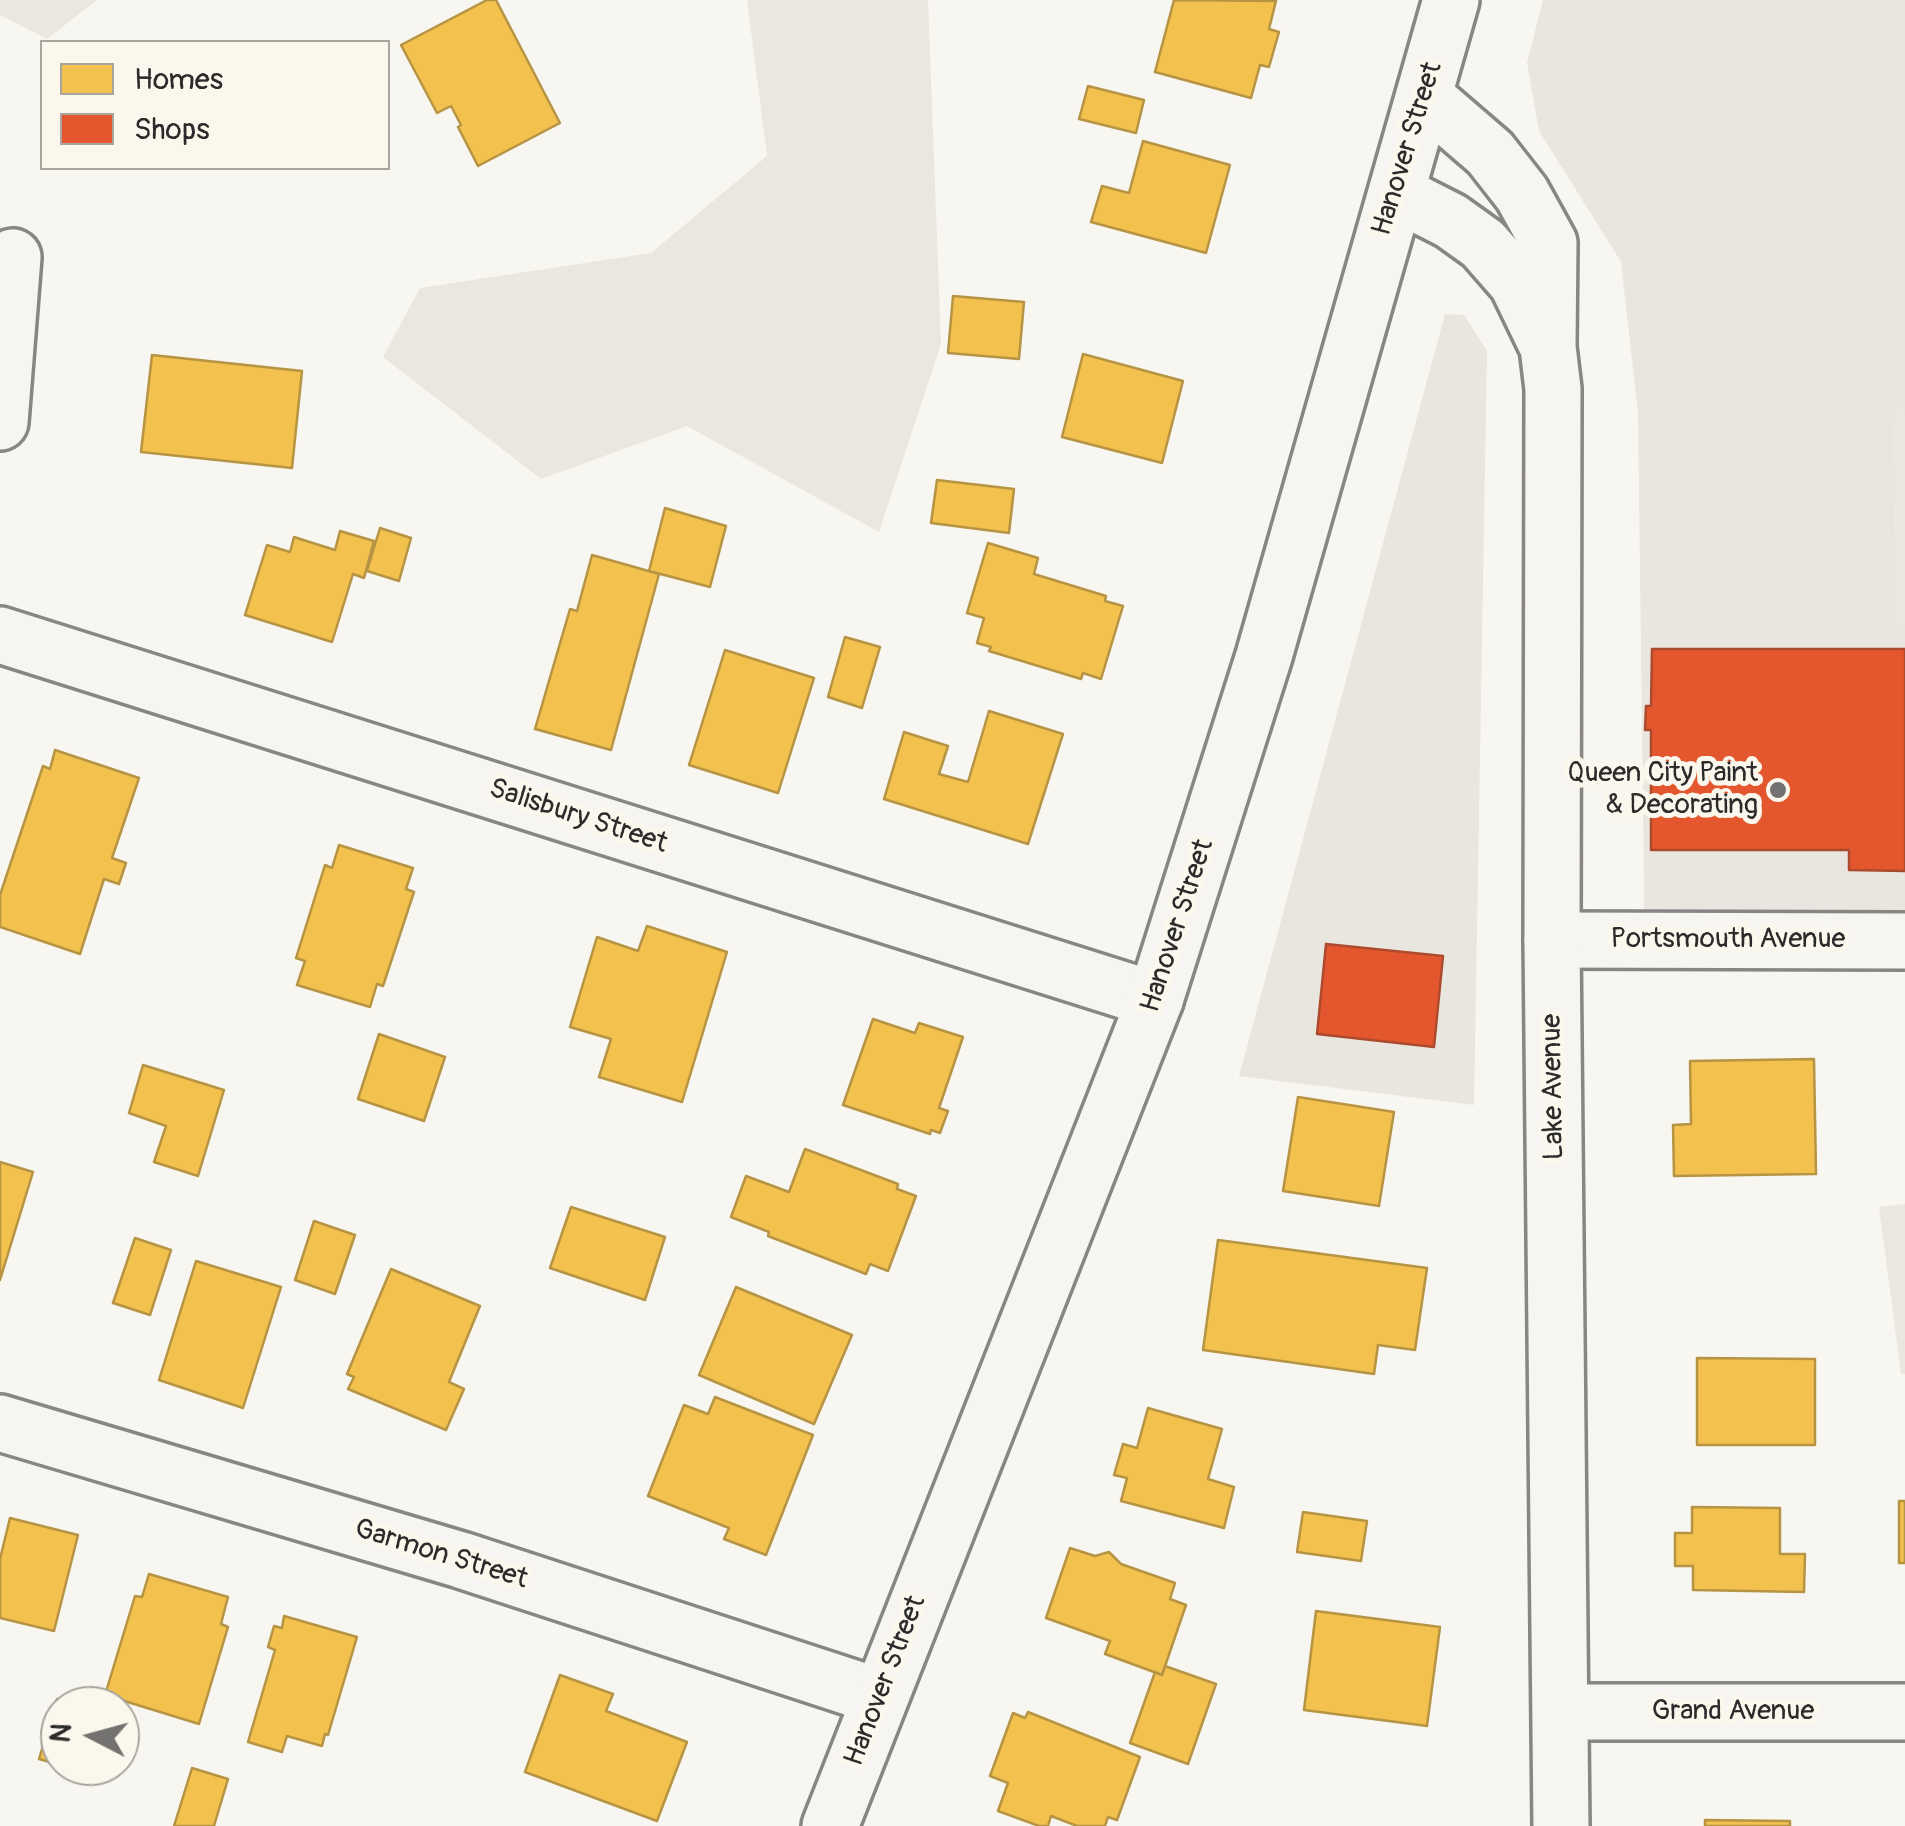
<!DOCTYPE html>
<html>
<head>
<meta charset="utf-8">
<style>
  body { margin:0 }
  #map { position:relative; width:1905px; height:1826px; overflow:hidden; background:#f8f6f0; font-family:Pangolin,sans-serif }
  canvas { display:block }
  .legend { position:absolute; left:40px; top:40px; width:350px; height:130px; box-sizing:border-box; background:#fbf7ec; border:2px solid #a8a59f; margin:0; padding:12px 18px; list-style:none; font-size:30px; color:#2b2b2b }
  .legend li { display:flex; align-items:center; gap:20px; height:50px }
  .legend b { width:50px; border:2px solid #a8a59f }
  .north { position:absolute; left:40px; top:1686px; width:100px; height:100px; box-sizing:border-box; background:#fbf7ec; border:2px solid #a8a59f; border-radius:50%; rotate:276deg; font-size:28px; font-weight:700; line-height:40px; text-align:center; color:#2b2b2b }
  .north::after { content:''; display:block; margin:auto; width:35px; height:45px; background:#737270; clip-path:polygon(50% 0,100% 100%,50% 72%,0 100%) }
</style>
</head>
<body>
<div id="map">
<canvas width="1905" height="1826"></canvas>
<ul class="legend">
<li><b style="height:28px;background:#f2c14e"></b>Homes</li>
<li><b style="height:28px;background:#e4572e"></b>Shops</li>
</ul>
<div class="north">N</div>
</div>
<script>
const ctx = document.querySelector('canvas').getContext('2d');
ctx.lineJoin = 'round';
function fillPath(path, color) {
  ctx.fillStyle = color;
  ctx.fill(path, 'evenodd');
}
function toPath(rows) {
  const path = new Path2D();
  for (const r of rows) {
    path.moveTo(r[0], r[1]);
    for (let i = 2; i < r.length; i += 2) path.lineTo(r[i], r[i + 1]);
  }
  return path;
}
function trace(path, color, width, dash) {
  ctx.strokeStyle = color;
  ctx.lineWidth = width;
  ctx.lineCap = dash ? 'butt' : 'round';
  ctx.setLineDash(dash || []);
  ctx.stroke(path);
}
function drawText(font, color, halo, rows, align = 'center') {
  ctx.font = font + ' Pangolin,sans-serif';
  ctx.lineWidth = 10;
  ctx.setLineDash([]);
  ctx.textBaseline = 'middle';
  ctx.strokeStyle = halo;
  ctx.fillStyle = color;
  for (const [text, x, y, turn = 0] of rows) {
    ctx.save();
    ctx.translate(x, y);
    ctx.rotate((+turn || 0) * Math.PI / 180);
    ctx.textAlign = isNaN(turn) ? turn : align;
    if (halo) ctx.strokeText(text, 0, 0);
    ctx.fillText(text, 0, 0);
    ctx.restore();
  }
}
const built = toPath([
  [1543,0,1905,0,1905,409,1894,410,1897,630,1905,631,1905,961,1645,965,1638,413,1621,262,1539,131,1527,63],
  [1445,314,1464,315,1487,351,1474,1105,1239,1076]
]);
const green = toPath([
  [0,0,97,0,47,39,0,15],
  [747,0,928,0,941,344,879,532,687,426,541,479,383,357,420,288,651,253,767,156],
  [1905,409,1905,631,1897,631,1894,410],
  [1905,1204,1905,1374,1901,1374,1879,1207]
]);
const homes = toPath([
  [487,0,496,0,560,123,478,166,458,127,461,125,451,106,437,113,401,45,487,0],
  [1174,0,1276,1,1269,29,1279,32,1269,67,1260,65,1251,98,1155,72,1174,0],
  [1088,86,1144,100,1136,133,1079,119,1088,86],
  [1143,141,1230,165,1206,253,1091,222,1102,186,1129,193,1143,141],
  [953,296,1024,302,1019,359,948,353,953,296],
  [1083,354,1183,381,1162,463,1062,437,1083,354],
  [152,355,302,371,292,468,141,452,152,355],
  [937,480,1014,489,1009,533,931,523,937,480],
  [665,508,726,526,710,587,649,571,665,508],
  [380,528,411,538,399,581,367,571,380,528],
  [340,531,374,541,364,578,353,574,332,642,245,615,267,545,290,552,294,537,335,550,340,531],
  [988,543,1038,558,1034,574,1106,596,1105,601,1123,606,1101,679,1083,673,1081,679,989,651,991,647,977,643,984,618,967,613,988,543],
  [592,555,659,574,611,750,535,729,570,609,577,611,592,555],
  [845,637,880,647,862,708,828,697,845,637],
  [725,650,814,678,778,793,689,765,725,650],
  [989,711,1063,734,1028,844,884,799,904,732,948,746,939,774,968,782,989,711],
  [55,750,139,778,112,858,126,863,119,884,104,879,80,954,0,927,0,895,43,766,50,769,55,750],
  [339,845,413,868,406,889,414,892,383,986,377,984,370,1007,297,985,305,961,296,958,325,865,332,868,339,845],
  [647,926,727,952,682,1102,599,1077,611,1039,570,1027,597,937,638,951,647,926],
  [873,1019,915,1033,919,1023,963,1037,939,1108,948,1111,940,1133,931,1130,930,1134,843,1105,873,1019],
  [379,1034,445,1057,424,1121,358,1099,379,1034],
  [1814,1059,1816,1174,1674,1176,1673,1125,1691,1124,1690,1061,1814,1059],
  [143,1065,224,1090,198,1176,154,1162,166,1126,129,1113,143,1065],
  [1298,1097,1394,1112,1379,1206,1283,1191,1298,1097],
  [805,1149,898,1184,897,1189,916,1196,888,1271,870,1264,866,1274,768,1236,769,1232,731,1217,746,1176,789,1192,805,1149],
  [0,1162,33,1172,0,1280,0,1162],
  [571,1207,665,1237,645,1300,550,1268,571,1207],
  [314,1221,355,1235,335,1294,295,1280,314,1221],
  [135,1238,171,1250,150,1315,113,1303,135,1238],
  [1218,1240,1427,1268,1415,1350,1378,1345,1374,1374,1203,1350,1218,1240],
  [196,1261,281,1287,243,1408,159,1380,196,1261],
  [391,1269,480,1306,449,1382,464,1389,446,1430,348,1389,354,1377,347,1374,391,1269],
  [736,1287,852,1335,814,1424,699,1375,736,1287],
  [1697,1358,1815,1359,1815,1445,1697,1445,1697,1358],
  [715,1397,813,1435,766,1555,724,1539,729,1528,648,1496,684,1405,708,1414,715,1397],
  [1148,1408,1222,1429,1208,1479,1234,1487,1224,1528,1121,1501,1127,1478,1114,1475,1123,1444,1137,1448,1148,1408],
  [1899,1501,1905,1501,1905,1563,1899,1563,1899,1501],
  [1692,1507,1780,1508,1780,1554,1805,1554,1804,1592,1693,1590,1693,1566,1675,1566,1675,1533,1692,1533,1692,1507],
  [1303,1512,1367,1521,1361,1561,1297,1552,1303,1512],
  [10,1518,78,1535,54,1631,0,1618,0,1559,10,1518],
  [1070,1548,1095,1556,1109,1552,1121,1564,1175,1583,1170,1599,1186,1605,1162,1675,1105,1654,1110,1641,1046,1618,1070,1548],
  [149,1574,228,1597,221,1624,228,1627,199,1724,105,1695,135,1596,142,1597,149,1574],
  [1316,1611,1440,1627,1427,1726,1304,1710,1316,1611],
  [284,1616,357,1637,328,1735,325,1734,322,1746,287,1736,282,1752,248,1742,275,1650,268,1647,274,1626,282,1628,284,1616],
  [1165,1666,1216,1684,1188,1764,1130,1743,1155,1672,1162,1675,1165,1666],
  [560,1675,613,1694,606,1711,687,1742,657,1821,525,1772,560,1675],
  [57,1699,80,1706,60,1706,60,1765,39,1759,57,1699],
  [1028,1712,1140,1757,1117,1820,1108,1817,1105,1826,1077,1826,1051,1816,1048,1826,1039,1826,998,1811,1008,1783,990,1776,1013,1713,1025,1718,1028,1712],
  [192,1768,228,1779,214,1826,174,1826,192,1768],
  [1705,1820,1790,1821,1790,1826,1705,1826,1705,1820]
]);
const shops = toPath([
  [1652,649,1905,649,1905,871,1849,870,1849,850,1651,850,1651,730,1645,730,1646,706,1651,706,1652,649],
  [1326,944,1443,956,1434,1047,1317,1034,1326,944]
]);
const street = toPath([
  [0,422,13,257],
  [0,635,1155,1000],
  [1552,940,1905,941],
  [0,1423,461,1560,880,1697],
  [1562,1712,1905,1712]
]);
const secondary = toPath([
  [1425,97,1490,153,1522,194,1549,243,1548,347,1553,389,1552,940,1561,1826],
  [1396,193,1451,221,1483,244,1517,283,1545,341],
  [830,1826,1155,1000,1264,656,1451,0]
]);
const markers = [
  [1778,790,10,"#737270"]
];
const streetNames = [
  ["Hanover Street",1408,149,-73],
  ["Salisbury Street",578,817,18],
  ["Hanover Street",1178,926,-72],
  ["Portsmouth Avenue",1728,940],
  ["Lake Avenue",1554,1087,-91],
  ["Garmon Street",441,1555,17],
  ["Hanover Street",886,1681,-69],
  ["Grand Avenue",1733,1712]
];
const poiNames = [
  ["Queen City Paint",1758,774],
  ["& Decorating",1758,806]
];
fillPath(built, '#e9e6df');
fillPath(green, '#e9e7de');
fillPath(homes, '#f2c14e');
trace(homes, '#b69444', 2.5);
fillPath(shops, '#e4572e');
trace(shops, '#ac4a2d', 2.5);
trace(street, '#878684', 62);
trace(secondary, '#878684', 62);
trace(street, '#f6f5f1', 55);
trace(secondary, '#f6f5f1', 55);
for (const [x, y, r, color] of markers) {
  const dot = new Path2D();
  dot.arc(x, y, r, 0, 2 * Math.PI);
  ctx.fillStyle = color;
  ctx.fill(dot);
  trace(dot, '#fbf7ec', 4);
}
drawText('28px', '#2b2b2b', '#fbf7ec', streetNames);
drawText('28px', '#2b2b2b', '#fbf7ec', poiNames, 'right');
</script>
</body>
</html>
